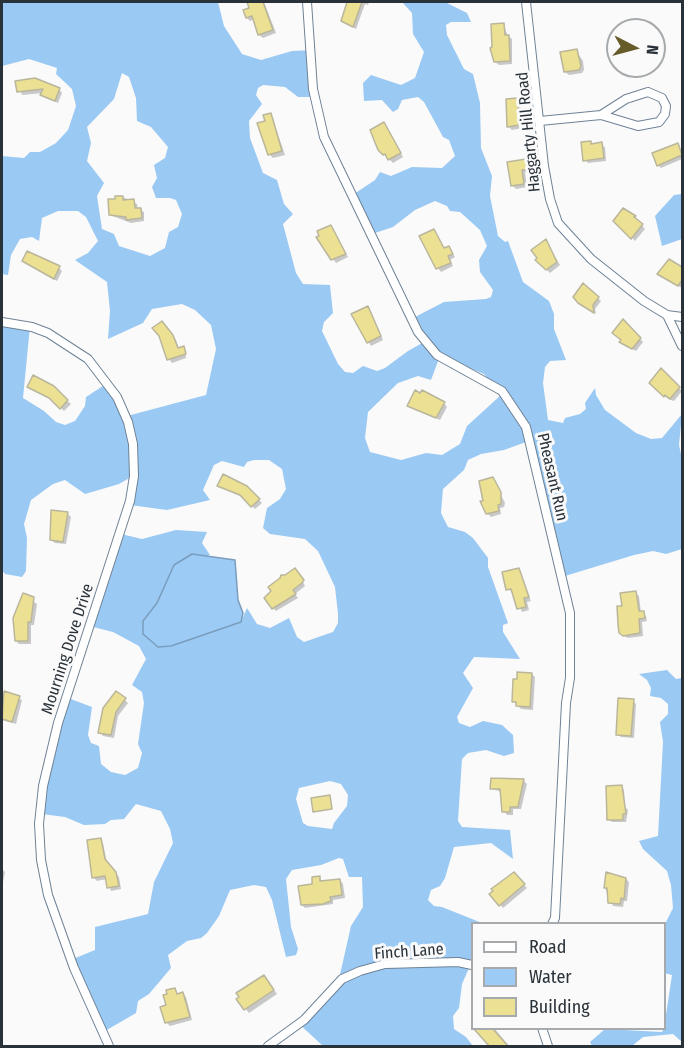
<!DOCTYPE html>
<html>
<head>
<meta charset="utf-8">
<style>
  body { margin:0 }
  #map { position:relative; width:684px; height:1048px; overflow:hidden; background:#fafafa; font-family:"Fira Sans Condensed",sans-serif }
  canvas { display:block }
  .frame { position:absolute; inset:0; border:3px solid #293139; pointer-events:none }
  .legend { position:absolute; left:471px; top:922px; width:195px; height:108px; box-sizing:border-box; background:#fafafa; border:2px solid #a6aaad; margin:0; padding:8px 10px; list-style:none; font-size:18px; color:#293139 }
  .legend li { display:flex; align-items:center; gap:12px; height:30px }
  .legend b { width:30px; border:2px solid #a6aaad }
  .north { position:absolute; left:606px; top:18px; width:60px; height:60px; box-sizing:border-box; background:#fafafa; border:2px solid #a6aaad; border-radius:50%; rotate:96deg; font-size:16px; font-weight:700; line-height:24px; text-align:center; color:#293139 }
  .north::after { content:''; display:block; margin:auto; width:21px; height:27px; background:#655c29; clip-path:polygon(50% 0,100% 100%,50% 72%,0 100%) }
</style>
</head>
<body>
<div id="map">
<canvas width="684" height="1048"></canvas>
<div class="frame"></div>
<ul class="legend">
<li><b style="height:8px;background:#fff"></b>Road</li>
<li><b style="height:16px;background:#9ccbf6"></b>Water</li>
<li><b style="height:16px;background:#ece093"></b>Building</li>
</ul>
<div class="north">N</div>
</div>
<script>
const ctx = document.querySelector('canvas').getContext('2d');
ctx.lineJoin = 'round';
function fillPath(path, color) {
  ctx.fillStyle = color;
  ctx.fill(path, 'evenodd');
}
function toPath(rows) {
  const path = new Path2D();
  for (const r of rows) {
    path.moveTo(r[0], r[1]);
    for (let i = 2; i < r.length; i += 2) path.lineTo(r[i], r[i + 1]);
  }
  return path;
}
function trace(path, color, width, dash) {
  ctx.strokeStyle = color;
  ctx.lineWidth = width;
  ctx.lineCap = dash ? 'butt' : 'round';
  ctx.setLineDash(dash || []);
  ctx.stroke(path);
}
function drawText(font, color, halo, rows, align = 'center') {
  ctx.font = font + ' "Fira Sans Condensed",sans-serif';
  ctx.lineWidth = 6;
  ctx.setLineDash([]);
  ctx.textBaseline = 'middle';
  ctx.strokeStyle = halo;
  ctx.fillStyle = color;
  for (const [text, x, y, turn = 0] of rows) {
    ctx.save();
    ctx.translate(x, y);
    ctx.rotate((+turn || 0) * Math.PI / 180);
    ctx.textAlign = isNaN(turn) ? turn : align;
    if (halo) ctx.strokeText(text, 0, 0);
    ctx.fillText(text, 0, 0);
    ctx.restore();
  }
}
const forest = toPath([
  [2,2,218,2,224,26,242,54,261,60,292,51,313,50,318,97,298,97,285,87,263,85,258,88,256,95,262,104,249,121,250,138,263,173,277,180,284,204,293,214,283,224,296,273,303,284,330,285,333,313,324,322,322,331,338,364,345,372,353,373,363,366,377,371,385,368,408,351,424,342,415,317,444,302,486,299,491,297,493,290,480,272,479,260,487,246,480,230,460,212,450,211,447,206,435,201,415,210,393,227,375,233,354,194,375,180,380,172,391,176,412,167,442,168,455,156,449,140,443,137,424,102,418,97,402,100,398,109,393,112,382,100,364,101,363,83,371,75,401,85,415,78,424,52,413,34,412,13,402,2,445,2,467,13,471,22,451,22,446,25,447,35,464,69,473,74,480,103,481,148,492,176,490,196,498,236,505,242,508,241,523,282,549,301,554,314,554,329,566,360,550,361,545,367,543,383,548,420,563,423,565,418,580,414,586,409,585,403,595,388,596,395,605,410,636,433,651,439,662,438,682,414,679,445,682,459,682,549,666,554,653,551,634,555,565,576,526,442,504,450,481,454,468,460,464,470,443,489,441,513,448,527,465,532,473,538,488,558,488,567,508,623,503,625,503,632,520,659,474,657,463,673,473,688,457,717,459,723,470,727,483,721,502,725,513,735,514,753,504,756,486,750,468,753,462,759,458,821,462,827,510,830,513,859,491,843,454,847,445,878,440,886,431,890,428,900,434,906,442,907,482,923,472,924,472,966,469,968,462,984,459,1008,453,1016,454,1029,466,1037,473,1046,323,1046,297,1022,339,979,351,926,363,907,362,877,349,877,343,859,339,858,321,865,292,870,286,879,291,927,298,949,296,955,286,957,272,900,266,887,254,885,230,890,219,916,207,933,201,938,187,941,168,955,171,968,149,994,138,1001,136,1013,105,1031,73,959,95,950,95,927,148,914,154,882,173,843,170,829,161,811,136,804,124,819,111,820,105,824,84,825,65,817,42,814,40,811,68,698,92,707,88,735,91,743,99,746,101,764,111,772,125,775,138,768,142,753,138,744,144,703,142,692,132,685,146,659,139,646,113,632,93,627,121,534,142,539,176,530,207,532,202,543,210,555,174,565,157,603,143,621,241,622,247,608,257,624,270,628,289,618,297,637,304,642,333,632,338,623,338,614,335,587,318,551,305,539,270,534,263,528,267,508,280,499,286,489,282,469,269,460,254,460,247,462,244,467,222,461,214,465,203,490,210,500,167,510,130,505,133,476,119,484,85,494,65,480,53,484,31,500,24,524,27,538,26,571,22,577,5,574,2,570,2,323,30,326,23,398,44,411,56,422,65,425,75,421,85,406,86,397,106,384,127,416,206,395,216,349,211,325,195,310,182,304,152,309,143,323,108,339,110,311,107,282,75,260,88,253,98,241,86,217,78,211,58,211,42,218,39,241,32,237,20,239,11,255,8,275,2,274,2,156,24,158,30,152,40,152,56,143,68,130,76,106,72,89,56,74,57,68,29,59,2,66],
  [122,73,129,77,136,98,137,121,151,127,168,147,165,158,154,165,157,178,152,187,156,198,170,198,176,200,182,214,178,227,169,232,165,248,150,256,119,246,114,234,102,229,97,196,104,183,87,161,91,143,87,127,114,99],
  [440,356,484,374,501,395,467,426,460,444,442,455,426,453,401,460,370,452,365,438,368,412,398,383,418,376,431,380],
  [330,781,341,784,348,795,347,806,334,823,332,829,308,826,303,823,296,799,299,788],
  [682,194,682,239,662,246,655,216,674,195],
  [667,670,676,679,682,678,682,1042,673,1034,643,1037,632,1046,592,1046,590,1042,605,1029,662,1032,664,1028,672,975,664,973,665,924,673,908,671,885,667,871,643,849,639,841,658,836,663,742,660,722,668,714,668,704,661,698,650,696,651,688,647,680,639,674]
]);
const water = toPath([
  [192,554,235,560,238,600,243,613,241,622,171,646,158,647,143,634,143,621,157,603,174,565,192,554]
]);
const shadow = toPath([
  [248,2,264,2,276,33,263,38,259,35,254,19,250,21,247,18,251,9],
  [349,2,369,2,368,5,365,4,356,29,342,21],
  [503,24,508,36,512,39,512,64,499,65,495,62],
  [576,51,583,61,584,70,582,73,569,75,565,72],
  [624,66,650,66,650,68,635,70,636,76,628,77],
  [17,82,59,89,62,93,58,103,46,98,43,93,22,95],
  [517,99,520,103,523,128,512,130,508,126],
  [271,114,285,155,273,158,269,154],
  [384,124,403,157,393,163,379,149],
  [590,142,605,147,606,161,588,163,585,160],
  [678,145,682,159,661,168,658,165],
  [526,161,530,172,525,172,527,187,516,189,512,185],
  [123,197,137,204,138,209,144,212,144,221,131,223,110,215,109,200],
  [623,210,635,217,645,229,635,241,615,220],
  [330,227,348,257,336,263,333,259],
  [437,235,445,249,449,248,455,257,450,260,453,266,441,272,438,268],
  [545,241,560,265,550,273,537,260],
  [27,264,59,268,62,271,57,281],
  [678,265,682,269,682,288,662,277],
  [598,298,601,301,595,309,596,314,583,306],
  [368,308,383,340,371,346,353,315],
  [623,321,643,342,636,351,624,345],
  [165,326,176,340,179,349,185,350,186,358,172,363,169,359,160,335],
  [661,371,682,391,674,401,668,399,651,383],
  [46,383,71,404,64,411,54,401,29,387],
  [444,403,447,407,440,420,408,405],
  [493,479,505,503,504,507,500,508,501,514,491,517,483,509,480,482],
  [218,486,246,487,262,503,255,509,244,498],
  [68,514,71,517,66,544,55,543,51,540],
  [518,570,531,601,527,602,529,610,522,612,514,592,507,589],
  [298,573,305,586,295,594,298,598,276,611,273,608],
  [635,593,639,596,641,613,646,616,647,621,642,622,643,636,628,638,624,636,624,607],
  [33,601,37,604,34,625,31,625,31,644,19,644,16,641],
  [532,674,535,677,533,710,521,709,513,701],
  [4,693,22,700,16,724,2,720],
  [125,700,128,703,118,716,114,738,103,736,100,732],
  [633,701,636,704,634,738,621,737,618,734],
  [524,781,527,784,521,809,513,809,513,815,507,815,504,811,502,792,492,789],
  [621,787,624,790,625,807,628,810,626,822,612,822,609,819],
  [100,840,103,843,107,864,119,877,121,889,111,891,107,879,97,881,93,877],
  [2,869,5,872,2,887,2,868],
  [514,874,527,888,503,908,491,894],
  [319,877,323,882,340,880,343,884,345,898,333,900,333,904,305,908,302,905],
  [626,879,629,882,627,901,624,901,623,907,613,906,605,888],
  [267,980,277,994,249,1013,238,1000],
  [174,990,178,995,182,994,186,997,192,1020,170,1026,166,1022,167,1006],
  [480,1028,494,1028,509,1046,491,1046,478,1030]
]);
const building = toPath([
  [247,2,263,2,273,30,258,35,252,16,246,18,243,10,249,8,247,2],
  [347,2,362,2,353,27,341,21,347,2],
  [504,23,505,35,509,35,510,61,494,62,490,48,492,47,491,24,504,23],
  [577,49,581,66,579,70,564,72,560,52,577,49],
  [35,78,60,88,55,101,40,95,43,89,17,92,15,81,35,78],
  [517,98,520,125,507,127,506,99,517,98],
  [271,113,282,151,268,155,257,123,265,121,263,115,271,113],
  [384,122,401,153,388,160,385,154,383,155,378,150,370,130,384,122],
  [591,141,591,144,602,142,604,158,583,161,581,142,591,141],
  [678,143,682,155,657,166,652,153,678,143],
  [526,159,528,169,522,170,524,184,511,186,507,162,526,159],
  [115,196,123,196,123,200,134,199,135,208,141,208,142,218,126,220,126,217,109,215,108,199,115,199,115,196],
  [623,208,636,216,634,217,643,224,631,239,613,221,623,208],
  [331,225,346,254,331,260,316,237,319,236,317,231,331,225],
  [434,229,444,248,449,246,453,254,448,256,451,263,436,269,419,236,434,229],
  [546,239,557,262,546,270,535,260,537,258,531,250,546,239],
  [27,251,60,266,54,279,22,261,27,251],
  [669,259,682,267,682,280,678,286,657,274,669,259],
  [583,283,599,297,593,305,594,313,578,303,573,297,583,283],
  [368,306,381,336,367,343,351,314,368,306],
  [623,319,641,338,632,349,619,342,621,340,612,333,623,319],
  [162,321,173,335,178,348,184,346,186,354,167,360,159,336,152,328,162,321],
  [661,368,680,387,670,399,665,395,664,397,649,383,661,368],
  [33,375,54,386,68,400,60,409,49,398,27,387,33,375],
  [415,390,420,393,422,390,445,402,436,418,407,406,415,390],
  [223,474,247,486,260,499,251,507,240,495,217,486,223,474],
  [493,477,501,492,501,504,498,505,499,511,486,514,480,501,483,501,479,481,493,477],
  [51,510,68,512,63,542,50,540,51,510],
  [295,568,304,580,302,583,293,590,296,594,272,609,264,598,271,591,268,587,280,578,281,575,285,575,295,568],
  [519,568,529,597,524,598,526,607,517,609,511,589,506,590,502,572,519,568],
  [636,591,639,611,644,611,645,618,639,619,640,633,623,636,619,633,618,625,617,606,622,606,620,593,636,591],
  [23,593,34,597,31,622,28,622,28,641,15,641,13,618,23,593],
  [517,672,532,673,530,707,516,706,516,702,512,702,513,679,517,679,517,672],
  [4,691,20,696,12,722,2,719,4,691],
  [116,691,126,698,116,712,111,735,98,733,103,708,116,691],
  [618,698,634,699,631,736,616,735,618,698],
  [491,778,524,779,518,807,510,807,510,812,502,812,500,789,490,789,491,778],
  [622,785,626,814,623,814,623,820,607,820,606,786,622,785],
  [330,795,332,809,313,812,311,798,330,795],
  [101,838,105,859,116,872,119,886,107,888,105,876,92,878,87,840,101,838],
  [514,872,525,884,499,906,489,894,493,891,491,889,514,872],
  [606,872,626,878,624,899,621,898,620,904,608,903,607,888,604,888,606,872],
  [320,876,320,881,340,879,342,895,330,897,331,901,323,904,301,905,298,886,312,884,312,877,320,876],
  [264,975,274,990,244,1010,236,999,239,997,236,993,264,975],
  [175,988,177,994,183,992,190,1017,165,1023,160,1007,166,1005,163,995,167,994,166,990,175,988],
  [474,1029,493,1029,509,1047,490,1047,474,1029]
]);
const street = toPath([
  [307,2,313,89,324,137,418,332,437,355,502,391,526,427,570,613,570,678,566,703,555,918,552,924],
  [526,2,544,166,550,199,558,223,591,259,644,301,667,315],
  [648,92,662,98,666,106,665,114,659,122,638,126,601,115,626,99,648,92],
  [540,121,601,115],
  [682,317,667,315,682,346],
  [2,322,32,327,48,333,88,359,117,397,128,422,133,444,134,476,130,501,58,723,43,786,39,824,41,860,48,895,74,968,109,1046],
  [542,1028,548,1046],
  [268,1046,304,1020,342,979,360,971,385,964,458,962,472,965]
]);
const streetNames = [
  ["Haggarty Hill Road",529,132,-96],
  ["Pheasant Run",552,477,77],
  ["Mourning Dove Drive",68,649,-72],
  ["Finch Lane",409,952,-4]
];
fillPath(forest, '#9ac9f4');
fillPath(water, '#9ccbf6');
trace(water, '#7a9dbd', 1.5);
fillPath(shadow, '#0003');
fillPath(building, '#ece093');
trace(building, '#bab69c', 1.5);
trace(street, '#6e8295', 10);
trace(street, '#fff', 8);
drawText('16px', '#293139', '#fafafa', streetNames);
</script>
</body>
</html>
